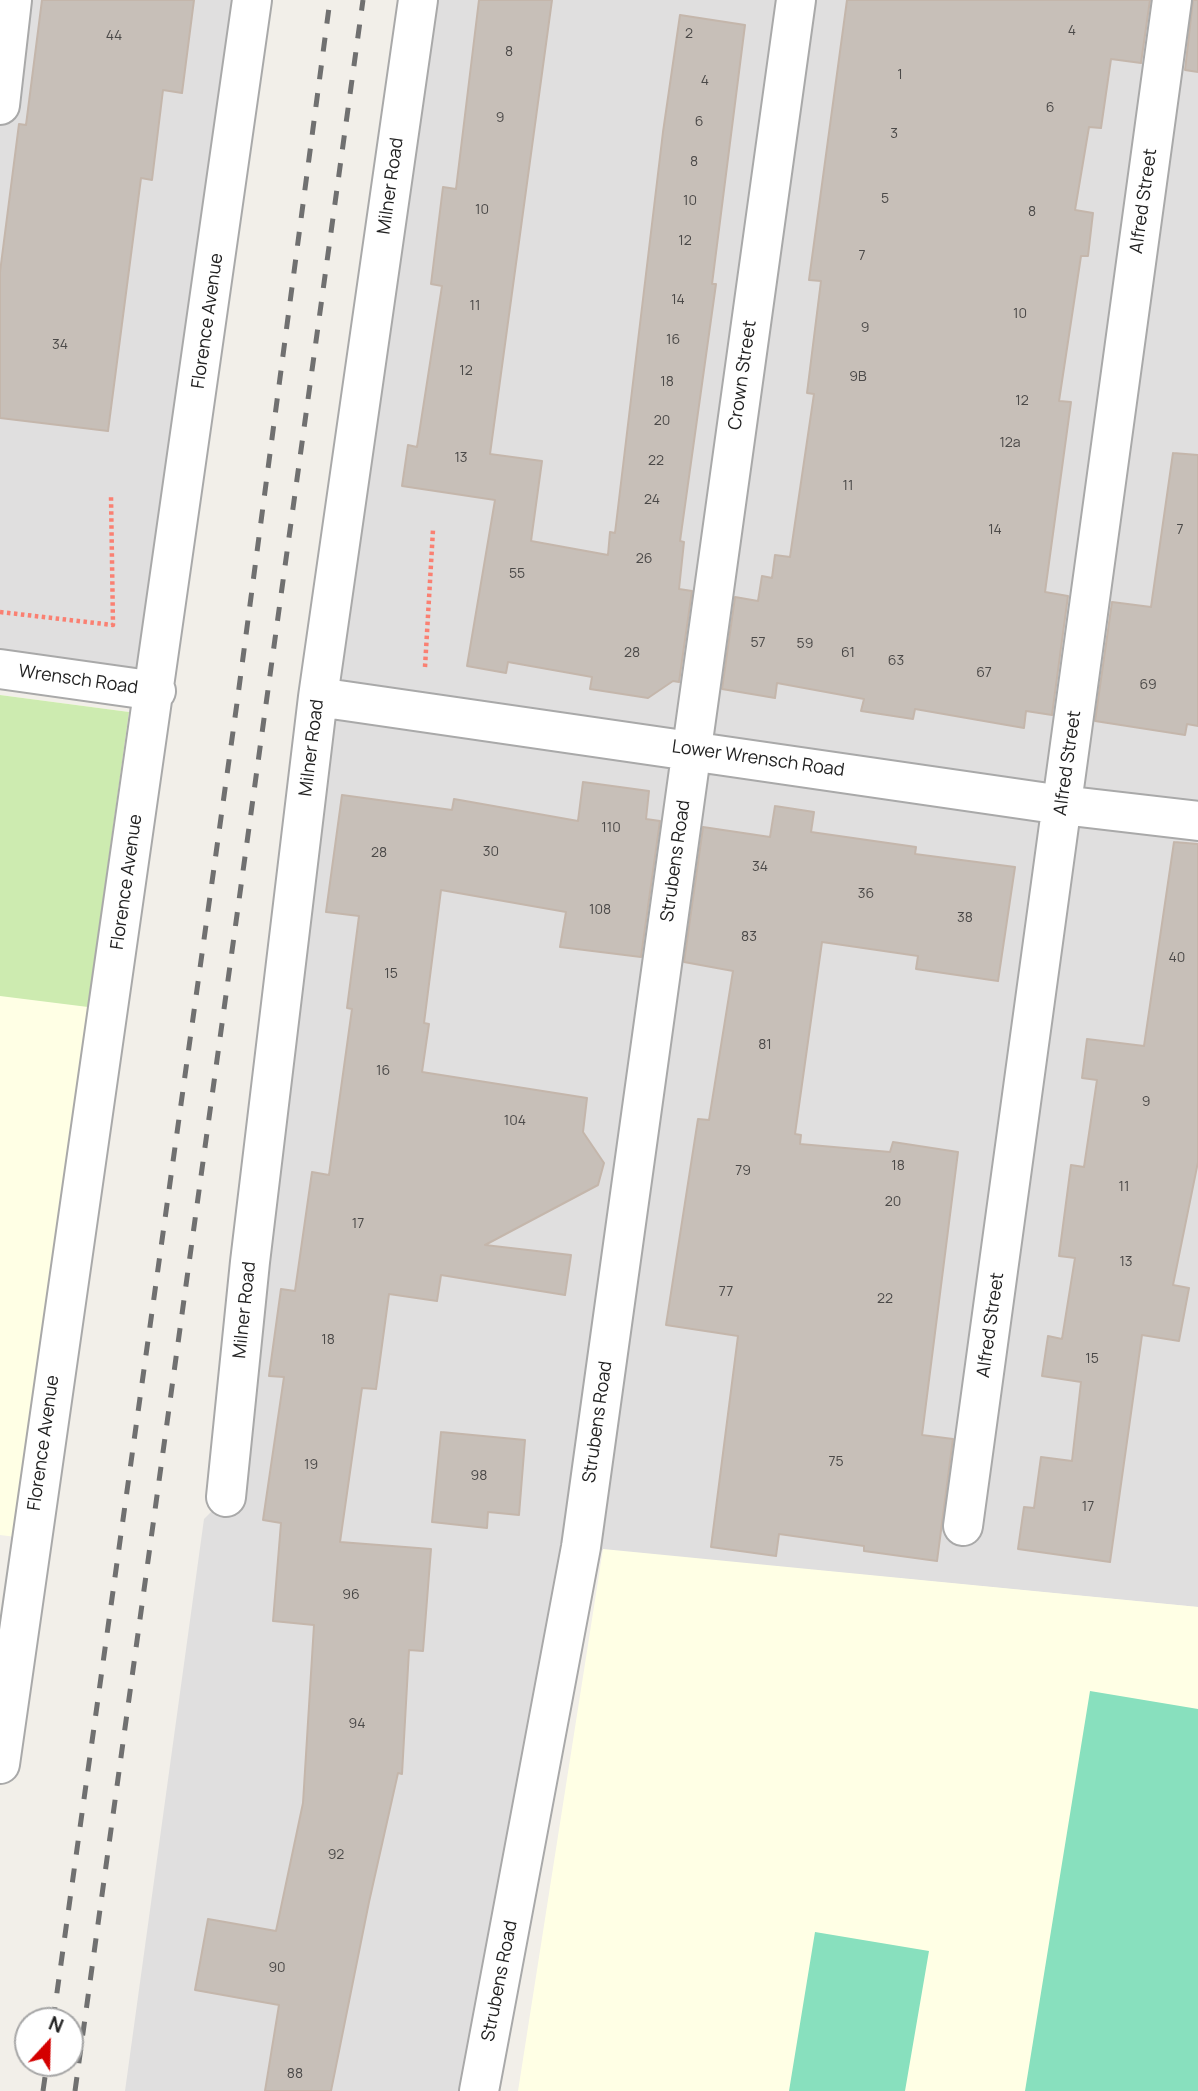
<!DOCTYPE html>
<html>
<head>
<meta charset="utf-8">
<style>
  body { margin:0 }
  #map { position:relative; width:1198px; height:2091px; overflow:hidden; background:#f2efe9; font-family:Manrope,sans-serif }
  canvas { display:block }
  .north { position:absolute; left:14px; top:2007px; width:70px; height:70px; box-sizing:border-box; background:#fff; border:2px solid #a7a7a7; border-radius:50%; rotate:22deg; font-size:19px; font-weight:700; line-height:28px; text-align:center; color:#222 }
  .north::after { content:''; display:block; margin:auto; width:24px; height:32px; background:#d40000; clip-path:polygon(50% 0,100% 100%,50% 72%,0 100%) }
</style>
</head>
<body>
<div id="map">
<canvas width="1198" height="2091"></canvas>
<div class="north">N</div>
</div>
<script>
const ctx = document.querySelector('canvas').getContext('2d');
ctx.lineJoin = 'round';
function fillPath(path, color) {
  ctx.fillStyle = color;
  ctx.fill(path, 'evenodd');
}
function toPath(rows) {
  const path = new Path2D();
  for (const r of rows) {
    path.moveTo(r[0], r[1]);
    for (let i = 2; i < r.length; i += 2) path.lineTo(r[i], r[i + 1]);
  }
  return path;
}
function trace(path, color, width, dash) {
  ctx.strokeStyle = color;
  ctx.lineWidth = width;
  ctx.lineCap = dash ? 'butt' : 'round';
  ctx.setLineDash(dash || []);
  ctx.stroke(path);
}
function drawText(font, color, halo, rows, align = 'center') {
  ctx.font = font + ' Manrope,sans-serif';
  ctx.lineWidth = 6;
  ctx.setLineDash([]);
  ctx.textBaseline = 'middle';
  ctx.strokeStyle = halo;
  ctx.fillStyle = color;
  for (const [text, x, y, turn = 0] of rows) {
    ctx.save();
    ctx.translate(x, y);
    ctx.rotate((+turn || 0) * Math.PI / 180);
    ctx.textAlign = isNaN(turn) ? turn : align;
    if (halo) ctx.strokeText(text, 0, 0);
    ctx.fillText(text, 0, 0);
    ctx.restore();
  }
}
const residential = toPath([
  [0,0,252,0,156,691,0,669],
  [418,0,1198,0,1198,1607,582,1548,479,2091,125,2091,204,1519,226,1497]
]);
const education = toPath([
  [0,695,129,712,16,1537,0,1535],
  [603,1549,1198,1607,1198,2091,518,2091]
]);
const grass = toPath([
  [0,695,129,712,88,1007,0,996]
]);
const pitch = toPath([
  [1090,1691,1198,1709,1198,2091,1025,2091],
  [815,1932,929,1951,905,2091,789,2091]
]);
const building = toPath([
  [42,0,194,0,182,93,163,90,152,180,141,178,108,431,0,418,0,272,19,124,26,125,42,0],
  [479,0,552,0,490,454,542,461,531,541,608,555,610,532,615,533,663,132,680,15,745,25,712,284,716,284,680,541,684,542,679,589,692,591,679,682,673,681,648,698,590,689,592,677,508,662,506,673,467,666,495,500,402,486,408,445,417,447,442,286,431,284,443,187,456,189,479,0],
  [847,0,1150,0,1141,63,1111,59,1101,128,1089,127,1075,210,1093,213,1088,256,1081,256,1059,401,1071,402,1045,592,1068,596,1052,715,1026,711,1024,728,915,709,913,719,861,711,864,699,777,683,775,698,722,689,735,597,758,601,762,576,772,578,775,555,790,557,814,394,807,393,821,281,809,280,847,0],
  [1193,0,1198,0,1198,72,1185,70,1193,0],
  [1173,453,1198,455,1198,726,1187,724,1185,735,1095,721,1112,602,1151,607,1173,453],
  [583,782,649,791,646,819,660,821,641,957,560,947,566,912,441,890,424,1023,429,1024,422,1072,587,1098,583,1132,604,1163,598,1185,485,1245,571,1255,565,1295,441,1275,437,1301,389,1294,376,1389,362,1388,340,1542,431,1549,423,1651,409,1650,402,1774,398,1773,369,1902,331,2091,265,2091,279,2005,195,1990,208,1919,276,1931,303,1803,314,1625,273,1621,281,1523,263,1520,284,1377,269,1376,281,1289,295,1291,312,1172,329,1175,352,1009,347,1008,359,916,326,912,342,795,452,810,454,799,578,821,583,782],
  [775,806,814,812,811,832,916,847,915,854,1015,867,998,981,916,969,918,956,822,942,795,1134,801,1135,800,1144,890,1152,893,1142,958,1152,922,1435,953,1439,937,1561,864,1551,864,1546,779,1534,776,1556,711,1547,738,1336,666,1325,698,1119,709,1120,733,971,684,962,703,827,770,837,775,806],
  [1174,842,1198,844,1198,1162,1173,1285,1189,1288,1179,1341,1142,1335,1110,1562,1018,1549,1024,1507,1034,1508,1041,1457,1072,1461,1081,1382,1042,1376,1048,1336,1062,1339,1075,1258,1059,1256,1071,1165,1084,1167,1097,1080,1082,1078,1087,1039,1144,1046,1174,842],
  [441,1432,525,1440,519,1515,488,1512,487,1528,432,1522,441,1432]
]);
const path = toPath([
  [0,612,113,625,111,496],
  [425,667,433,530]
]);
const minor = toPath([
  [0,105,12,0],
  [0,669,156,691],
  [318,697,1062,805,1198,821],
  [226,1497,250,1262,318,697,418,0],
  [963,1526,1172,0],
  [0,1764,252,0],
  [479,2091,581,1547,796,0]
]);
const rail = toPath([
  [53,2021,237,703,330,0],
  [43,2091,47,2063],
  [75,2091,363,0]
]);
const numberNames = [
  ["4",1072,31],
  ["2",689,34],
  ["44",114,36],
  ["8",509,52],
  ["1",900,75],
  ["4",705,81],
  ["6",1050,108],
  ["9",500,118],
  ["6",699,122],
  ["3",894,134],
  ["8",694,162],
  ["5",885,199],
  ["10",690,201],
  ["10",482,210],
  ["8",1032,212],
  ["12",685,241],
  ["7",862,256],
  ["14",678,300],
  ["11",475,306],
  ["10",1020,314],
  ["9",865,328],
  ["16",673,340],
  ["34",60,345],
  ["12",466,371],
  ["9B",858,377],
  ["18",667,382],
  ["12",1022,401],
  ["20",662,421],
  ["12a",1010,443],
  ["13",461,458],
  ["22",656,461],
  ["11",848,486],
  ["24",652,500],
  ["14",995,530],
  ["7",1180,530],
  ["26",644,559],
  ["55",517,574],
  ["57",758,643],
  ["59",805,644],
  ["28",632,653],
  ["61",848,653],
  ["63",896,661],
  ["67",984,673],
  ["69",1148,685],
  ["110",611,828],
  ["30",491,852],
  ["28",379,853],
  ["34",760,867],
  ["36",866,894],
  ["108",600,910],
  ["38",965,918],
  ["83",749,937],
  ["40",1177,958],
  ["15",391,974],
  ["81",765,1045],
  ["16",383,1071],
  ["9",1146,1102],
  ["104",515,1121],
  ["18",898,1166],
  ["79",743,1171],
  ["11",1124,1187],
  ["20",893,1202],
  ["17",358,1224],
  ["13",1126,1262],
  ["77",726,1292],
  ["22",885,1299],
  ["18",328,1340],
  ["15",1092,1359],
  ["75",836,1462],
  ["19",311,1465],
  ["98",479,1476],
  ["17",1088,1507],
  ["96",351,1595],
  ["94",357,1724],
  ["92",336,1855],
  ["90",277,1968],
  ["88",295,2074]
];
const streetNames = [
  ["Milner Road",391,186,-82],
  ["Alfred Street",1144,201,-82],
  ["Florence Avenue",208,321,-82],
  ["Crown Street",743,375,-82],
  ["Wrensch Road",78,680,8],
  ["Milner Road",312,748,-83],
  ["Lower Wrensch Road",758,759,8],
  ["Alfred Street",1068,763,-82],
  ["Strubens Road",676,861,-82],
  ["Florence Avenue",127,882,-82],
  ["Milner Road",245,1310,-84],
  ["Alfred Street",991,1325,-82],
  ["Strubens Road",598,1422,-82],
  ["Florence Avenue",44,1443,-82],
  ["Strubens Road",500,1981,-79]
];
fillPath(residential, '#e0dfdf');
fillPath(education, '#ffffe5');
fillPath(grass, '#cdebb0');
fillPath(pitch, '#88e0be');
fillPath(building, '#c7bfb8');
trace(building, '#c4b6ab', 2);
trace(minor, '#a9a9a9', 42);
trace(path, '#fa8072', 4.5, [3.5, 3.5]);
trace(minor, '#fff', 38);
trace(rail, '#707070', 5, [14, 14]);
drawText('14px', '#4b4948', null, numberNames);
drawText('18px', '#222', '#fff', streetNames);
</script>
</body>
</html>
